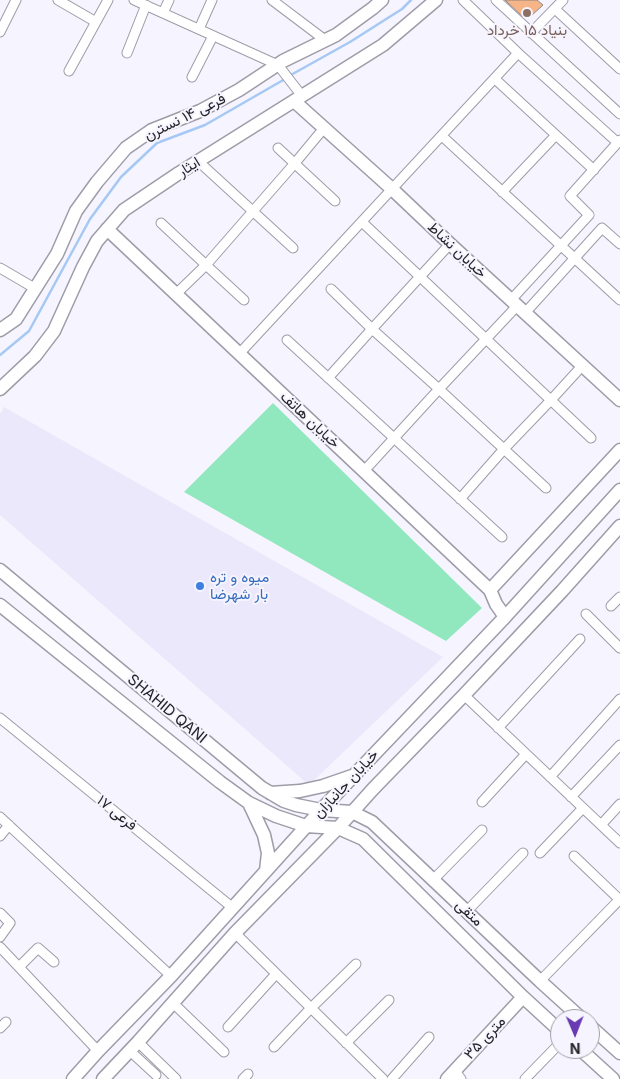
<!DOCTYPE html>
<html>
<head>
<meta charset="utf-8">
<style>
  body { margin:0 }
  #map { position:relative; width:620px; height:1079px; overflow:hidden; background:#f6f4fe; font-family:Inter,sans-serif }
  canvas { display:block }
  .north { position:absolute; left:550px; top:1009px; width:50px; height:50px; box-sizing:border-box; background:#f6f4fe; border:1px solid #a2a1a8; border-radius:50%; rotate:179deg; font-size:14px; font-weight:700; line-height:20px; text-align:center; color:#252428 }
  .north::after { content:''; display:block; margin:auto; width:18px; height:22px; background:#683bb3; clip-path:polygon(50% 0,100% 100%,50% 72%,0 100%) }
</style>
</head>
<body>
<div id="map">
<canvas width="620" height="1079"></canvas>
<div class="north">N</div>
</div>
<script>
const ctx = document.querySelector('canvas').getContext('2d');
ctx.lineJoin = 'round';
function fillPath(path, color) {
  ctx.fillStyle = color;
  ctx.fill(path, 'evenodd');
}
function toPath(rows) {
  const path = new Path2D();
  for (const r of rows) {
    path.moveTo(r[0], r[1]);
    for (let i = 2; i < r.length; i += 2) path.lineTo(r[i], r[i + 1]);
  }
  return path;
}
function trace(path, color, width, dash) {
  ctx.strokeStyle = color;
  ctx.lineWidth = width;
  ctx.lineCap = dash ? 'butt' : 'round';
  ctx.setLineDash(dash || []);
  ctx.stroke(path);
}
function drawText(font, color, halo, rows, align = 'center') {
  ctx.font = font + ' Inter,Vazirmatn,sans-serif';
  ctx.lineWidth = 4;
  ctx.setLineDash([]);
  ctx.textBaseline = 'middle';
  ctx.strokeStyle = halo;
  ctx.fillStyle = color;
  for (const [text, x, y, turn = 0] of rows) {
    ctx.save();
    ctx.translate(x, y);
    ctx.rotate((+turn || 0) * Math.PI / 180);
    ctx.textAlign = isNaN(turn) ? turn : align;
    if (halo) ctx.strokeText(text, 0, 0);
    ctx.fillText(text, 0, 0);
    ctx.restore();
  }
}
const built = toPath([
  [4,407,443,657,309,785,0,515,0,414]
]);
const green = toPath([
  [273,403,482,608,446,641,184,492]
]);
const stream = toPath([
  [289,76,350,42,402,9,411,0],
  [0,355,29,331,90,219,121,177,157,143,205,125,285,79]
]);
const building = toPath([
  [505,0,537,0,543,5,531,16,528,12,523,17,505,0]
]);
const street = toPath([
  [58,0,96,22],
  [134,0,278,65,302,96],
  [272,0,325,40],
  [463,0,518,53,618,143],
  [496,0,620,114],
  [555,9,620,69],
  [163,13,169,0],
  [199,29,212,0],
  [0,32,16,0],
  [531,33,563,0],
  [127,53,146,5],
  [69,71,108,0],
  [192,77,213,36],
  [495,79,594,170],
  [442,136,620,300],
  [278,148,335,201],
  [198,161,293,248],
  [502,192,556,135],
  [362,222,591,438],
  [161,223,206,265,244,300],
  [0,268,36,289],
  [331,289,372,329,439,389,546,488],
  [176,294,206,265,295,163,324,128],
  [511,300,589,215,570,196,620,140],
  [525,313,602,228,620,244],
  [287,340,502,537],
  [239,354,518,53],
  [328,378,372,329,450,244],
  [364,471,439,389,517,306],
  [460,499,504,449,551,400,582,366],
  [611,606,620,597],
  [586,614,620,648],
  [464,695,620,843],
  [0,718,233,908],
  [498,728,580,639],
  [550,777,620,699],
  [571,797,620,745],
  [482,802,526,754],
  [0,817,171,976],
  [601,825,620,804],
  [0,836,9,825],
  [540,853,583,808],
  [574,856,620,900],
  [433,880,482,830],
  [467,911,523,853],
  [0,913,10,923,0,937],
  [235,933,383,1079],
  [0,947,98,1051],
  [19,967,38,948,54,962],
  [540,981,620,899],
  [173,1003,224,1052],
  [228,1027,276,974],
  [0,1028,6,1022],
  [138,1042,176,1079],
  [346,1043,389,1000],
  [274,1047,311,1008,356,964],
  [130,1051,156,1075],
  [455,1071,461,1079],
  [243,1079,248,1074],
  [392,1079,429,1037],
  [525,1079,560,1043]
]);
const secondary = toPath([
  [294,101,392,189,450,244,620,400],
  [107,229,490,590,496,604,505,617],
  [0,330,16,319,57,254,76,211,97,182,126,148,152,130,200,111,239,90,283,61,336,35,373,8,382,0],
  [0,389,35,356,54,331,83,267,97,241,124,210,179,173,383,45,436,0],
  [0,570,262,788,284,801,296,805,321,810,352,812,372,822,540,981,582,1019],
  [490,590,620,450],
  [0,605,220,782,249,803,276,816,306,826,338,828,363,839,523,997,560,1031],
  [270,793,300,791,323,786,352,776],
  [249,803,264,835,268,853,266,871],
  [590,1026,620,1053],
  [580,1049,613,1079],
  [73,1079,98,1051,171,976,321,810,505,617,620,490],
  [103,1079,138,1042,235,933,338,828,373,789,464,695,562,591,620,526],
  [447,1079,523,997]
]);
const markers = [
  [527,13,5,"#8d6e63"],
  [200,586,5,"#3f7fe0"]
];
const educationNames = [
  ["بنیاد ۱۵ خرداد",527,30]
];
const streetNames = [
  ["فرعی ۱۴ نسترن",185,117,-26],
  ["ایثار",189,167,-32],
  ["خیابان نشاط",457,250,43],
  ["خیابان هاتف",310,420,43],
  ["SHAHID QANI",167,709,40],
  ["خیابان جانبازان",346,784,-47],
  ["فرعی ۱۷",117,813,39],
  ["متقی",469,913,43],
  ["۳۵ متری",485,1038,-47]
];
const shopNames = [
  ["میوه و تره",210,577],
  ["بار شهرضا",210,594]
];
fillPath(built, '#ece8fb');
fillPath(green, '#92e8be');
trace(stream, '#a5c9f4', 2.5);
fillPath(building, '#f6b588');
trace(building, '#90867f', 1);
trace(street, '#9e9ca7', 11);
trace(secondary, '#9e9ca7', 15);
trace(street, '#fff', 9);
trace(secondary, '#fff', 12);
for (const [x, y, r, color] of markers) {
  const dot = new Path2D();
  dot.arc(x, y, r, 0, 2 * Math.PI);
  ctx.fillStyle = color;
  ctx.fill(dot);
  trace(dot, '#f6f4fe', 2);
}
drawText('15px', '#785e54', '#f6f4fe', educationNames);
drawText('15px', '#252428', '#f6f4fe', streetNames);
drawText('15px', '#366cbe', '#f6f4fe', shopNames, 'left');
</script>
</body>
</html>
